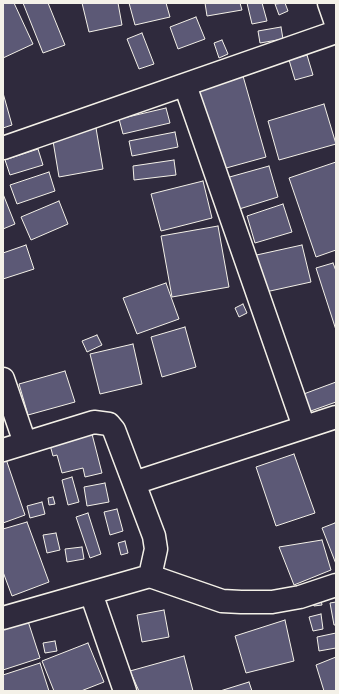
<!DOCTYPE html>
<html>
<head>
<meta charset="utf-8">
<style>
  body { margin:0 }
  #map { position:relative; width:339px; height:694px; overflow:hidden; background:#2f2a3d; font-family:"Shantell Sans",sans-serif }
  canvas { display:block }
  .frame { position:absolute; inset:0; border:4px solid #f4f1e8; pointer-events:none }
</style>
</head>
<body>
<div id="map">
<canvas width="339" height="694"></canvas>
<div class="frame"></div>
</div>
<script>
const ctx = document.querySelector('canvas').getContext('2d');
ctx.lineJoin = 'round';
function fillPath(path, color) {
  ctx.fillStyle = color;
  ctx.fill(path, 'evenodd');
}
function toPath(rows) {
  const path = new Path2D();
  for (const r of rows) {
    path.moveTo(r[0], r[1]);
    for (let i = 2; i < r.length; i += 2) path.lineTo(r[i], r[i + 1]);
  }
  return path;
}
function trace(path, color, width, dash) {
  ctx.strokeStyle = color;
  ctx.lineWidth = width;
  ctx.lineCap = dash ? 'butt' : 'round';
  ctx.setLineDash(dash || []);
  ctx.stroke(path);
}
const building = toPath([
  [3,3,14,3,33,44,3,58,3,3],
  [23,3,48,3,65,45,43,53,23,3],
  [82,3,118,3,122,25,89,32,82,3],
  [129,3,166,3,170,17,135,25,129,3],
  [205,3,240,3,242,10,207,16,205,3],
  [247,3,262,3,267,21,252,24,247,3],
  [285,3,288,11,279,15,275,4,285,3],
  [196,17,205,39,178,49,170,27,196,17],
  [281,27,283,39,260,43,258,31,281,27],
  [142,33,154,64,139,69,127,39,142,33],
  [222,40,228,54,219,58,214,43,222,40],
  [307,55,313,75,295,80,289,60,307,55],
  [243,76,266,157,219,170,196,90,243,76],
  [3,93,12,125,3,128,3,93],
  [324,104,336,144,279,160,268,121,324,104],
  [166,108,170,123,123,134,119,119,166,108],
  [96,128,103,169,59,177,52,135,96,128],
  [175,132,178,147,132,156,129,141,175,132],
  [38,149,43,165,10,175,5,160,38,149],
  [174,160,176,175,134,180,133,166,174,160],
  [336,162,336,250,316,257,289,178,336,162],
  [269,166,278,197,236,210,226,178,269,166],
  [49,172,55,191,17,204,10,185,49,172],
  [203,181,212,218,161,231,151,194,203,181],
  [3,194,15,224,3,229,3,194],
  [59,201,68,224,31,240,21,217,59,201],
  [283,204,292,232,255,243,247,216,283,204],
  [218,226,229,287,172,297,161,236,218,226],
  [26,245,34,269,3,279,3,253,26,245],
  [302,245,311,282,261,293,252,256,302,245],
  [333,263,336,271,336,330,316,268,333,263],
  [166,283,179,319,137,334,123,298,166,283],
  [243,304,247,313,239,317,235,308,243,304],
  [185,327,196,367,162,377,151,337,185,327],
  [97,335,102,345,87,352,82,341,97,335],
  [133,344,142,384,100,394,90,354,133,344],
  [65,371,75,402,28,415,19,384,65,371],
  [336,382,336,402,308,412,301,395,336,382],
  [92,434,102,473,85,477,83,468,62,473,57,455,53,456,50,445,92,434],
  [294,454,315,513,276,526,256,467,294,454],
  [6,459,25,515,3,523,3,460,6,459],
  [72,477,79,502,68,505,62,480,72,477],
  [105,483,109,502,87,506,84,487,105,483],
  [53,497,55,504,49,505,48,498,53,497],
  [42,502,45,514,30,518,27,506,42,502],
  [117,509,123,531,110,535,104,512,117,509],
  [88,513,101,554,90,558,76,517,88,513],
  [27,522,49,582,12,596,3,572,3,529,27,522],
  [335,523,336,524,336,564,322,528,335,523],
  [56,533,60,550,47,553,43,535,56,533],
  [322,540,331,570,294,585,279,547,322,540],
  [125,541,128,553,121,555,118,543,125,541],
  [82,547,84,559,67,562,65,549,82,547],
  [321,600,322,605,314,606,312,601,321,600],
  [336,602,336,625,334,625,330,603,336,602],
  [164,610,169,637,142,642,137,615,164,610],
  [321,614,323,629,313,631,309,617,321,614],
  [26,615,40,658,3,670,3,623,26,615],
  [285,620,294,661,246,673,235,636,285,620],
  [336,633,336,648,319,651,317,637,336,633],
  [55,641,57,651,45,653,43,643,55,641],
  [88,643,104,682,81,691,54,691,42,661,88,643],
  [184,656,193,691,139,691,130,671,184,656],
  [336,657,336,691,324,691,316,665,336,657],
  [40,663,49,691,3,691,3,675,40,663],
  [249,682,252,691,220,691,249,682]
]);
const minor = toPath([
  [329,3,336,23],
  [185,85,304,427],
  [3,148,336,32],
  [3,379,25,443],
  [3,450,94,422,109,424,114,430,154,536,156,549,150,576],
  [134,483,336,417],
  [91,593,125,691],
  [3,618,150,576,222,601,241,602,272,602,300,597,336,585]
]);
fillPath(building, '#5c5976');
trace(building, '#f4f1e8', 1);
trace(minor, '#f4f1e8', 25);
trace(minor, '#2f2a3d', 22);
</script>
</body>
</html>
